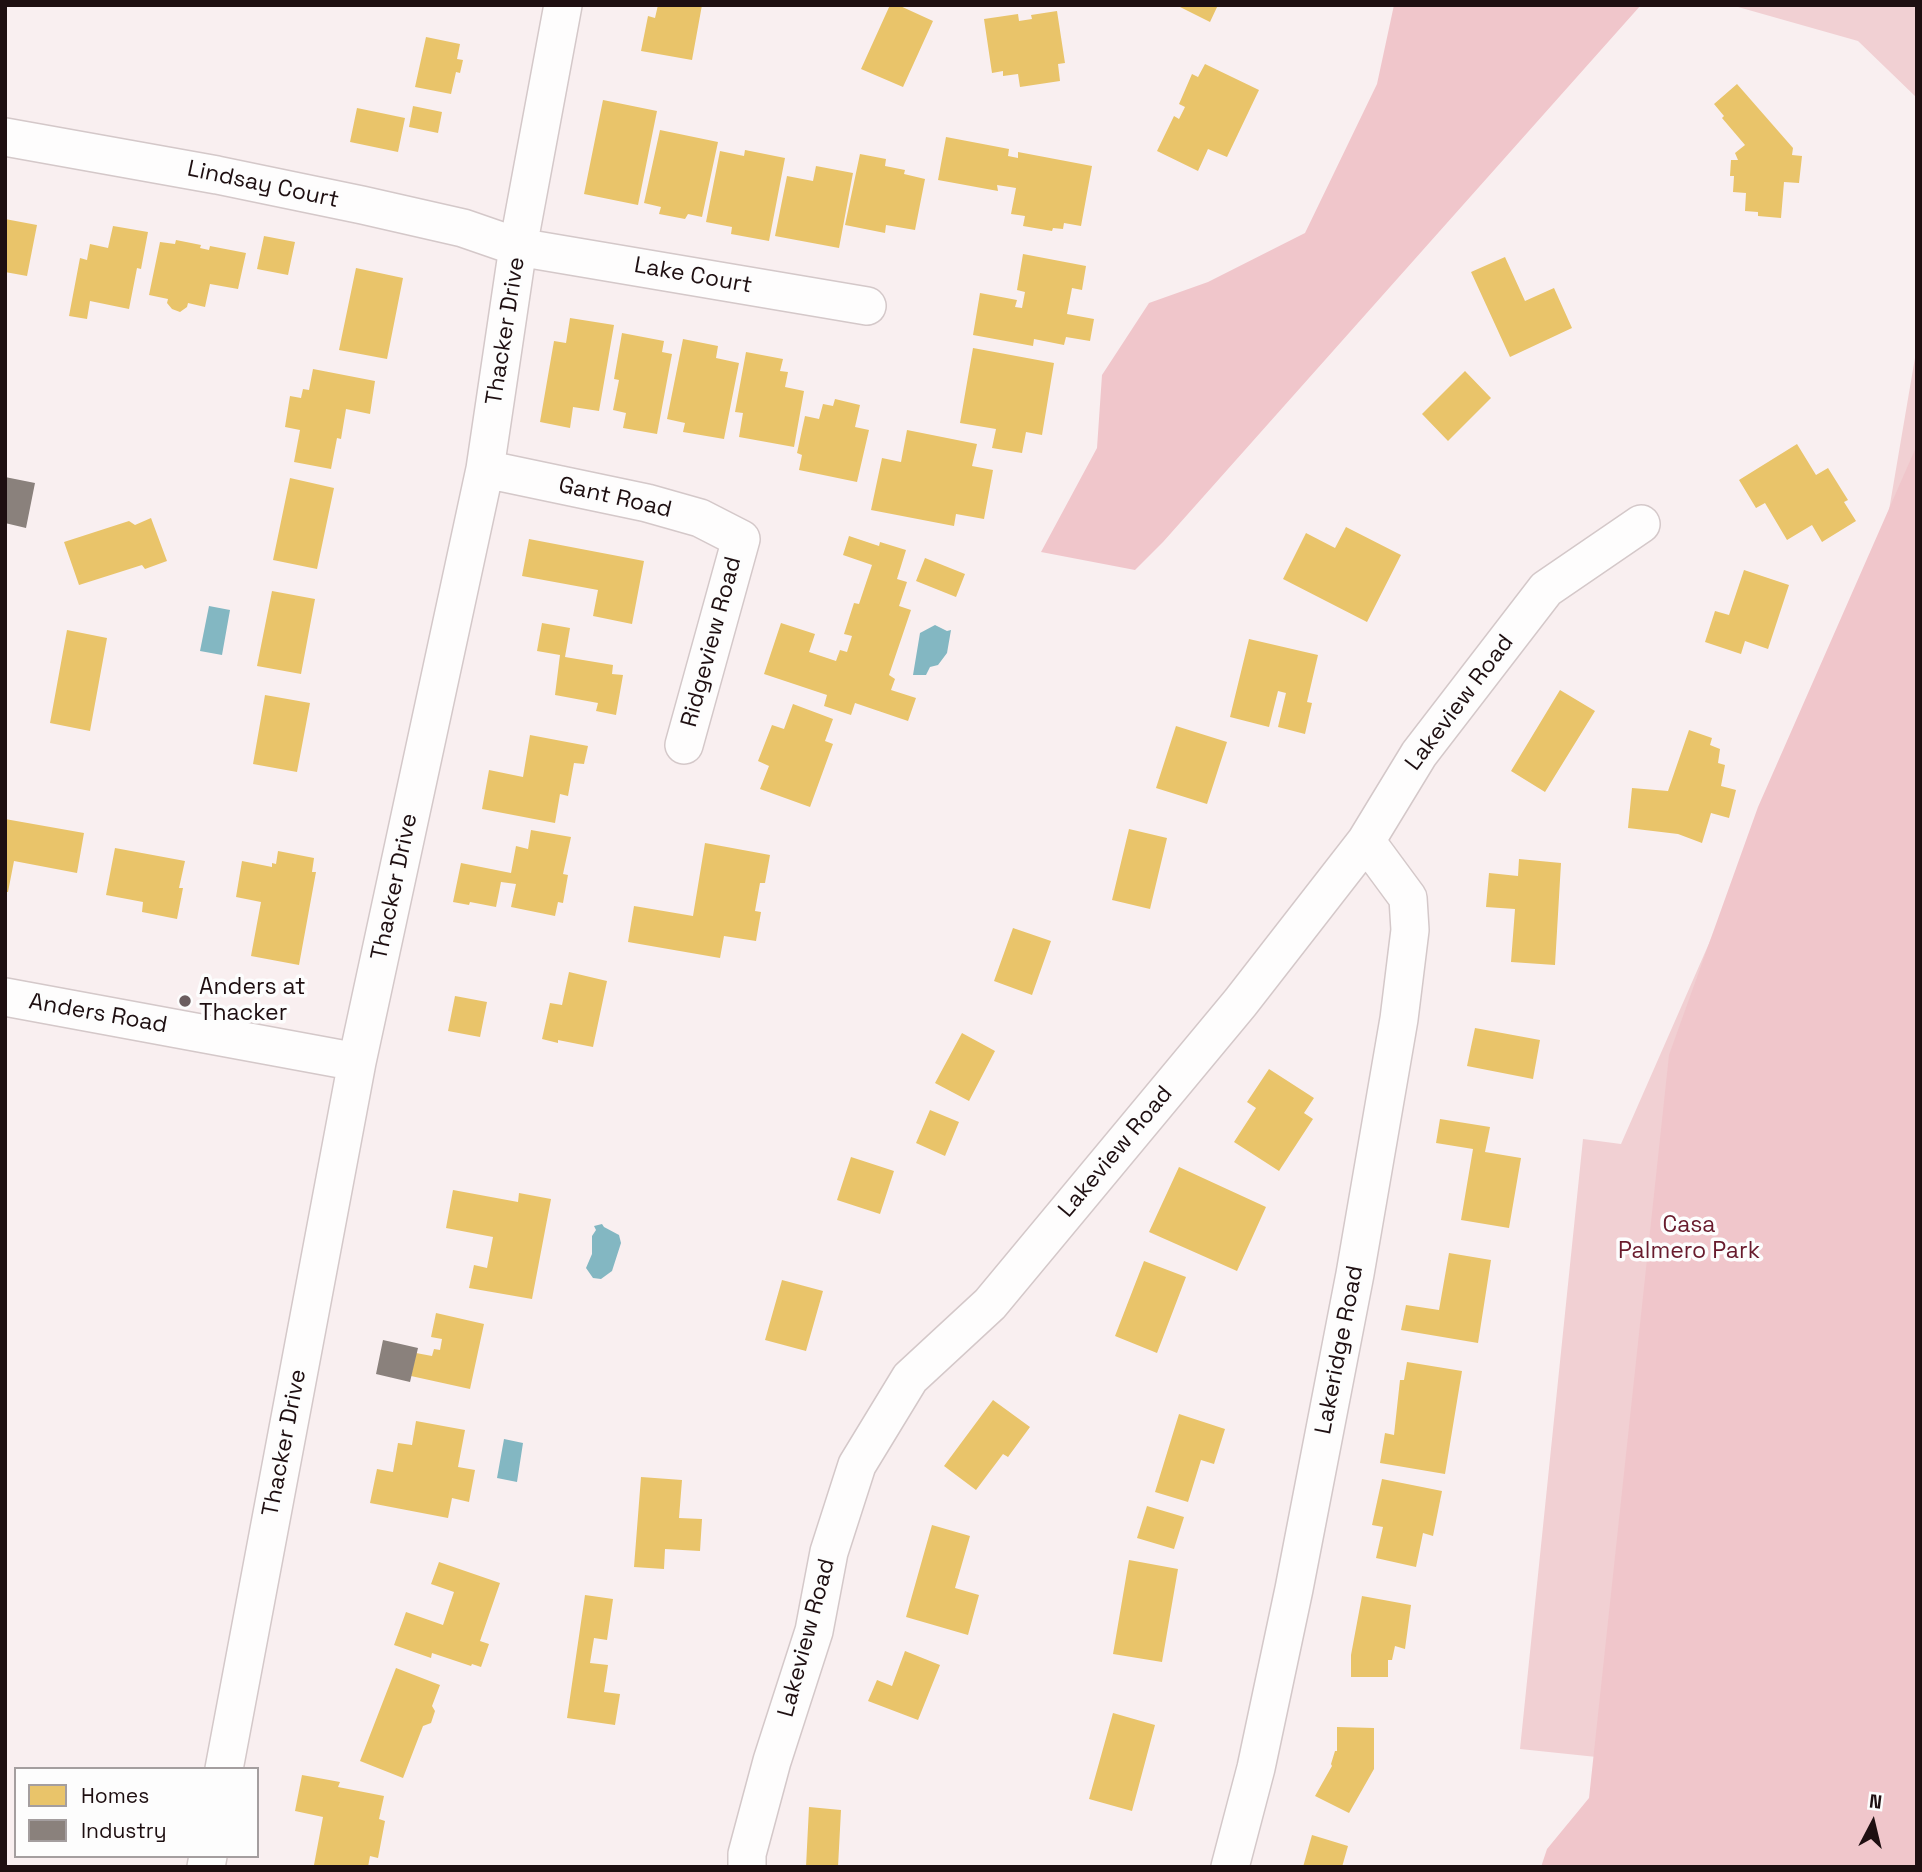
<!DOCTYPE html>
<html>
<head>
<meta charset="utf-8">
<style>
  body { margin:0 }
  #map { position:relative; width:1922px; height:1872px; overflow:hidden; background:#f9eff0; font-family:"Space Grotesk",sans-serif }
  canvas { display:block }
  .frame { position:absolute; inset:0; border:7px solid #1e0f11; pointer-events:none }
  .legend { position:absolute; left:14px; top:1767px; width:245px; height:91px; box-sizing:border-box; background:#fdfdfd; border:2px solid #a49e9f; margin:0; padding:9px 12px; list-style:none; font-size:21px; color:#1e0f11 }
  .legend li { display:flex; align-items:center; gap:14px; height:35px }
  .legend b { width:35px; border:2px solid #a49e9f }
  .north { position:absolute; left:1838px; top:1788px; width:70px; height:70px; -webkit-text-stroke:5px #fdfdfd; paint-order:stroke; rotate:7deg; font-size:19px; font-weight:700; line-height:28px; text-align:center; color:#1e0f11 }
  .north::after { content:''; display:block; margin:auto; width:24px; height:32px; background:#1e0f11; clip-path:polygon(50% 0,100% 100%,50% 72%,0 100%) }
</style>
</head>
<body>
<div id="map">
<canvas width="1922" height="1872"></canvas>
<div class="frame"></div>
<ul class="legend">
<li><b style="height:19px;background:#e9c46a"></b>Homes</li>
<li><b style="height:19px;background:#8a817c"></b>Industry</li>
</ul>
<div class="north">N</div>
</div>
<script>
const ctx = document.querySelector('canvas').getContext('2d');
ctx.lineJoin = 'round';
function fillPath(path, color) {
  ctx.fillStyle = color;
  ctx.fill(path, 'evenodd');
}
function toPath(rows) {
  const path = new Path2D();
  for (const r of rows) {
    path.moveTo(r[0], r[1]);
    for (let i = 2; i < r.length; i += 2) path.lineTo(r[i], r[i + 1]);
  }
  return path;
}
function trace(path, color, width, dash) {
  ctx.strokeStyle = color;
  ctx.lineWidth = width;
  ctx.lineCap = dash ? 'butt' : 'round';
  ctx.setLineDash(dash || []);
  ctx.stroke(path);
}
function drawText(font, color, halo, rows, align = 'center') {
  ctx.font = font + ' "Space Grotesk",sans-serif';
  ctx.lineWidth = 7;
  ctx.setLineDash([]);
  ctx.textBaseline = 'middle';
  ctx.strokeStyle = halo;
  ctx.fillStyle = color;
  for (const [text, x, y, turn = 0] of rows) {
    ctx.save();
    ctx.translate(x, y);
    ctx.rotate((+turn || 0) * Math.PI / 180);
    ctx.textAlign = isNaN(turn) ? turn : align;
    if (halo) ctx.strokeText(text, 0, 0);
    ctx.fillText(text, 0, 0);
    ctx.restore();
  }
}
const green = toPath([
  [1731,5,1917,5,1917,98,1858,41],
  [1917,346,1917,914,1740,1772,1520,1749,1583,1139,1621,1144,1750,850,1888,516]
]);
const forest = toPath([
  [1394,5,1641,5,1163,542,1135,570,1041,552,1097,448,1102,375,1149,303,1208,282,1305,233,1377,84],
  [1917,445,1917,1867,1541,1867,1547,1849,1589,1798,1669,1055,1758,807]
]);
const water = toPath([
  [209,606,230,610,222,655,200,651],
  [935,625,947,631,951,630,947,653,938,665,930,667,926,675,913,675,920,633],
  [602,1224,604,1227,619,1235,621,1243,612,1271,601,1279,593,1278,586,1268,592,1254,592,1236,596,1230,594,1226],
  [504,1439,523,1443,517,1482,497,1478]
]);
const homes = toPath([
  [658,5,702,5,692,60,641,51,648,16,655,18],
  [890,5,898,5,933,21,903,87,861,69],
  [1176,5,1218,5,1210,22],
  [1057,11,1065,63,1058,64,1060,81,1020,87,1018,74,1003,76,1003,71,992,73,984,19,1018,14,1019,21,1032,19,1031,15],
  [426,37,460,44,457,59,463,60,460,73,456,72,451,94,415,87],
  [1205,64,1259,90,1227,157,1208,149,1198,171,1157,151,1174,116,1179,119,1185,107,1179,104,1192,74,1198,77],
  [1737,84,1793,148,1792,155,1802,156,1799,183,1784,182,1781,218,1758,216,1758,212,1745,211,1746,193,1733,192,1734,176,1730,176,1731,160,1738,160,1735,153,1745,145,1722,118,1724,116,1714,104],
  [603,100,657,111,638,205,584,194],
  [413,106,442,112,438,133,409,127],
  [357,108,405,118,398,152,350,142],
  [660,130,718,142,702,217,688,214,685,219,659,214,661,207,644,203],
  [946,137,1009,149,1008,156,1018,158,1018,152,1092,166,1081,226,1064,223,1063,229,1053,228,1052,231,1023,226,1025,216,1011,214,1016,188,997,185,998,191,938,180],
  [745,150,785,158,769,241,731,234,732,227,706,222,720,151,744,156],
  [860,154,886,159,885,166,905,170,904,174,925,179,915,230,886,225,885,233,845,225],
  [816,166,853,173,839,248,775,236,787,176,813,181],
  [5,219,37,225,27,276,5,272],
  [113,226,148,232,141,269,137,268,129,309,90,301,87,319,69,316,80,258,87,260,90,244,108,248],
  [264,236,295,242,288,275,257,269],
  [176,240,201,245,200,248,209,250,210,246,246,253,238,289,210,284,205,307,188,303,187,307,180,312,172,309,167,303,168,299,149,295,160,242,175,244],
  [1023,254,1086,266,1082,290,1072,288,1067,314,1094,319,1090,341,1066,337,1064,345,1034,339,1033,346,973,335,980,293,1017,300,1015,307,1022,308,1025,292,1017,290],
  [1505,257,1525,301,1554,288,1572,328,1510,357,1471,272],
  [356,268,403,278,387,359,339,350],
  [570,318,614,325,599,411,573,407,570,428,540,422,554,341,566,343],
  [622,333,664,341,662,352,672,354,657,434,623,428,626,413,613,410,619,380,614,379],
  [683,339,718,346,716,358,739,363,724,439,683,432,685,423,667,419],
  [973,348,1054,363,1042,435,1026,432,1022,453,992,448,996,429,960,423],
  [746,352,783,359,780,371,788,372,785,387,804,391,794,447,739,437,743,413,735,412],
  [313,369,375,381,370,414,346,409,341,439,337,438,331,469,294,462,300,430,285,427,290,396,301,398,303,389,309,390],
  [1465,371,1491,398,1448,441,1422,414],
  [835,399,860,405,855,427,869,430,857,482,799,470,802,455,797,453,805,416,819,419,823,404,833,406],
  [907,430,977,444,972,466,993,470,984,519,956,514,954,526,871,510,882,458,901,462],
  [1797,444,1816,475,1828,468,1848,500,1844,502,1856,521,1822,542,1812,525,1787,540,1765,503,1756,508,1739,480],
  [290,478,334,488,317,569,273,560],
  [151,518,167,561,145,569,142,565,79,585,64,542,129,521,135,525],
  [1346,527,1401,555,1367,622,1283,579,1306,533,1335,548],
  [849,536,879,546,880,542,906,550,897,579,907,582,899,606,911,610,889,675,895,679,891,690,916,698,908,721,855,703,851,715,824,706,827,695,764,674,781,623,815,634,809,652,836,661,840,650,847,652,852,636,844,634,854,603,859,604,872,565,843,555],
  [529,539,644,561,632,624,593,616,598,590,522,576],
  [925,558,965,574,956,597,916,581],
  [1744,570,1789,585,1768,649,1745,641,1741,654,1705,642,1715,611,1729,615],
  [272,591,315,599,301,674,257,666],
  [542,623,570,628,565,657,613,665,612,674,623,675,616,715,596,711,598,703,555,695,560,655,537,651],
  [67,630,107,638,90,731,50,723],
  [1249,639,1318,655,1307,702,1312,703,1305,734,1278,727,1286,693,1278,691,1269,727,1230,717],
  [1560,690,1595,711,1545,792,1511,771],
  [265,695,310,703,297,772,253,764],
  [793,704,833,719,825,741,833,744,810,807,760,789,769,766,758,761,772,725,784,729],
  [1176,726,1227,742,1207,804,1156,788],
  [1689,730,1712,738,1710,745,1720,749,1718,763,1725,765,1721,786,1736,790,1729,818,1711,813,1702,843,1678,834,1628,828,1632,788,1668,791],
  [530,735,588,746,584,764,574,763,568,796,560,794,555,823,482,809,489,770,523,777],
  [5,819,84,833,77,873,14,861,8,892,5,892],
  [1129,829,1167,838,1150,909,1112,900],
  [531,830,571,837,563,874,568,875,563,903,558,902,555,916,511,907,516,884,501,882,496,907,470,902,469,905,453,902,461,863,511,873,516,846,528,849],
  [705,843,770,855,765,883,760,883,755,911,761,912,756,941,724,936,720,958,628,942,634,906,693,916],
  [115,848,185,861,179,888,183,888,177,919,142,912,143,902,106,895],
  [278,851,314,858,312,872,316,872,299,965,251,956,261,902,236,897,242,861,272,867,272,863,276,864],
  [1519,859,1561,863,1555,965,1511,962,1515,909,1486,907,1489,873,1518,876],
  [1013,928,1051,941,1032,995,994,981],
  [569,972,607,981,593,1047,558,1040,558,1043,542,1039,550,1003,562,1005],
  [455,996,487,1002,480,1037,448,1031],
  [1475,1028,1540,1040,1533,1079,1467,1066],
  [962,1033,995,1051,969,1101,935,1083],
  [1269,1069,1314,1098,1304,1113,1313,1119,1279,1171,1234,1142,1256,1108,1247,1102],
  [930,1110,959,1122,945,1156,916,1143],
  [1440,1119,1490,1127,1485,1152,1521,1158,1509,1228,1461,1220,1473,1149,1436,1143],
  [851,1157,894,1171,880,1214,837,1200],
  [1179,1167,1266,1207,1237,1271,1149,1232],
  [453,1190,518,1202,519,1193,551,1199,532,1299,469,1288,474,1265,487,1268,493,1237,446,1228],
  [1449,1253,1491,1260,1478,1343,1401,1330,1406,1305,1439,1310],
  [1144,1261,1186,1277,1157,1353,1115,1336],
  [782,1280,823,1291,806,1351,765,1340],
  [436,1313,484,1324,470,1389,411,1376,416,1353,432,1356,434,1349,440,1350,442,1339,431,1337],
  [1407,1362,1462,1371,1445,1474,1380,1463,1385,1433,1394,1435,1400,1380,1404,1380],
  [993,1400,1030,1427,1008,1457,1003,1454,976,1490,944,1466],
  [1179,1414,1225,1429,1214,1464,1201,1460,1188,1502,1155,1492],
  [416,1421,465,1430,458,1467,475,1470,469,1502,452,1498,448,1518,370,1503,377,1469,393,1472,398,1443,412,1445],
  [641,1477,682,1480,679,1518,702,1519,700,1551,665,1549,664,1569,634,1567],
  [1382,1479,1442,1491,1433,1536,1423,1533,1416,1567,1376,1558,1383,1527,1372,1525],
  [1147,1506,1184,1517,1174,1549,1137,1538],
  [932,1525,970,1536,955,1588,979,1595,968,1635,906,1617],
  [1129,1560,1178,1569,1162,1662,1113,1654],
  [439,1562,500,1583,480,1641,489,1644,481,1667,472,1664,471,1666,432,1653,431,1658,394,1645,406,1612,443,1625,454,1592,431,1584],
  [585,1595,613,1599,607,1640,594,1638,590,1663,608,1665,604,1692,620,1694,615,1725,567,1718],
  [1362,1596,1411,1605,1405,1649,1395,1646,1392,1660,1388,1660,1388,1677,1351,1677,1351,1655],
  [905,1651,940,1665,918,1720,868,1701,877,1680,892,1686],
  [396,1668,440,1685,432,1706,435,1711,431,1723,423,1726,403,1778,360,1761],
  [1113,1713,1155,1725,1132,1811,1089,1799],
  [1337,1727,1374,1728,1374,1769,1349,1813,1315,1796,1332,1766,1331,1764,1335,1751,1337,1751],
  [302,1775,340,1782,338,1787,384,1796,379,1819,385,1821,378,1858,370,1856,368,1867,314,1865,323,1817,295,1811],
  [809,1807,841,1810,838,1867,806,1867],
  [1312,1835,1348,1846,1342,1867,1303,1867]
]);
const industry = toPath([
  [5,477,35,483,26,528,5,523],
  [383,1340,418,1348,410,1382,376,1374]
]);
const minor = toPath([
  [5,137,217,175,362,205,463,228,518,247,867,306],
  [485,469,647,503,700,518,741,539,684,745],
  [5,997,357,1062],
  [224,1769,357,1062,485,469,518,247,563,5],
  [206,1867,208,1856],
  [747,1867,747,1854,772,1761,814,1631,829,1552,857,1465,910,1378,990,1304,1240,1003,1366,841,1419,754,1546,589,1641,524],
  [1230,1867,1256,1768,1294,1589,1355,1274,1399,1019,1410,930,1408,898,1366,841]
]);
const markers = [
  [185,1001,7,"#6b5d5f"]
];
const streetNames = [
  ["Lindsay Court",263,185,12],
  ["Lake Court",693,276,10],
  ["Thacker Drive",506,331,-81],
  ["Gant Road",615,498,13],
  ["Ridgeview Road",712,642,-75],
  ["Lakeview Road",1460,703,-53],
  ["Thacker Drive",395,887,-78],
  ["Anders Road",98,1014,10],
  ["Lakeview Road",1116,1152,-50],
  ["Lakeridge Road",1340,1350,-79],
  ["Thacker Drive",285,1443,-79],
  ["Lakeview Road",807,1638,-75]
];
const poiNames = [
  ["Anders at",199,988],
  ["Thacker",199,1014]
];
const parkNames = [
  ["Casa",1689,1226],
  ["Palmero Park",1689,1252]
];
fillPath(green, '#f1d0d3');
fillPath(forest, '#f0c6cb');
fillPath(water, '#83b7c2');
fillPath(homes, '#e9c46a');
fillPath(industry, '#8a817c');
trace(minor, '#d4c8c9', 40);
trace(minor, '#fefdfd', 37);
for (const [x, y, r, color] of markers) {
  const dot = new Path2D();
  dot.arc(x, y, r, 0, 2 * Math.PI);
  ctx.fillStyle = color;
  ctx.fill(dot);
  trace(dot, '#fdfdfd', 2.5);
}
drawText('23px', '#1e0f11', '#fdfdfd', streetNames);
drawText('23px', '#1e0f11', '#fdfdfd', poiNames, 'left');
drawText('23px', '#681a2c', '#fdfdfd', parkNames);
</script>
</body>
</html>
